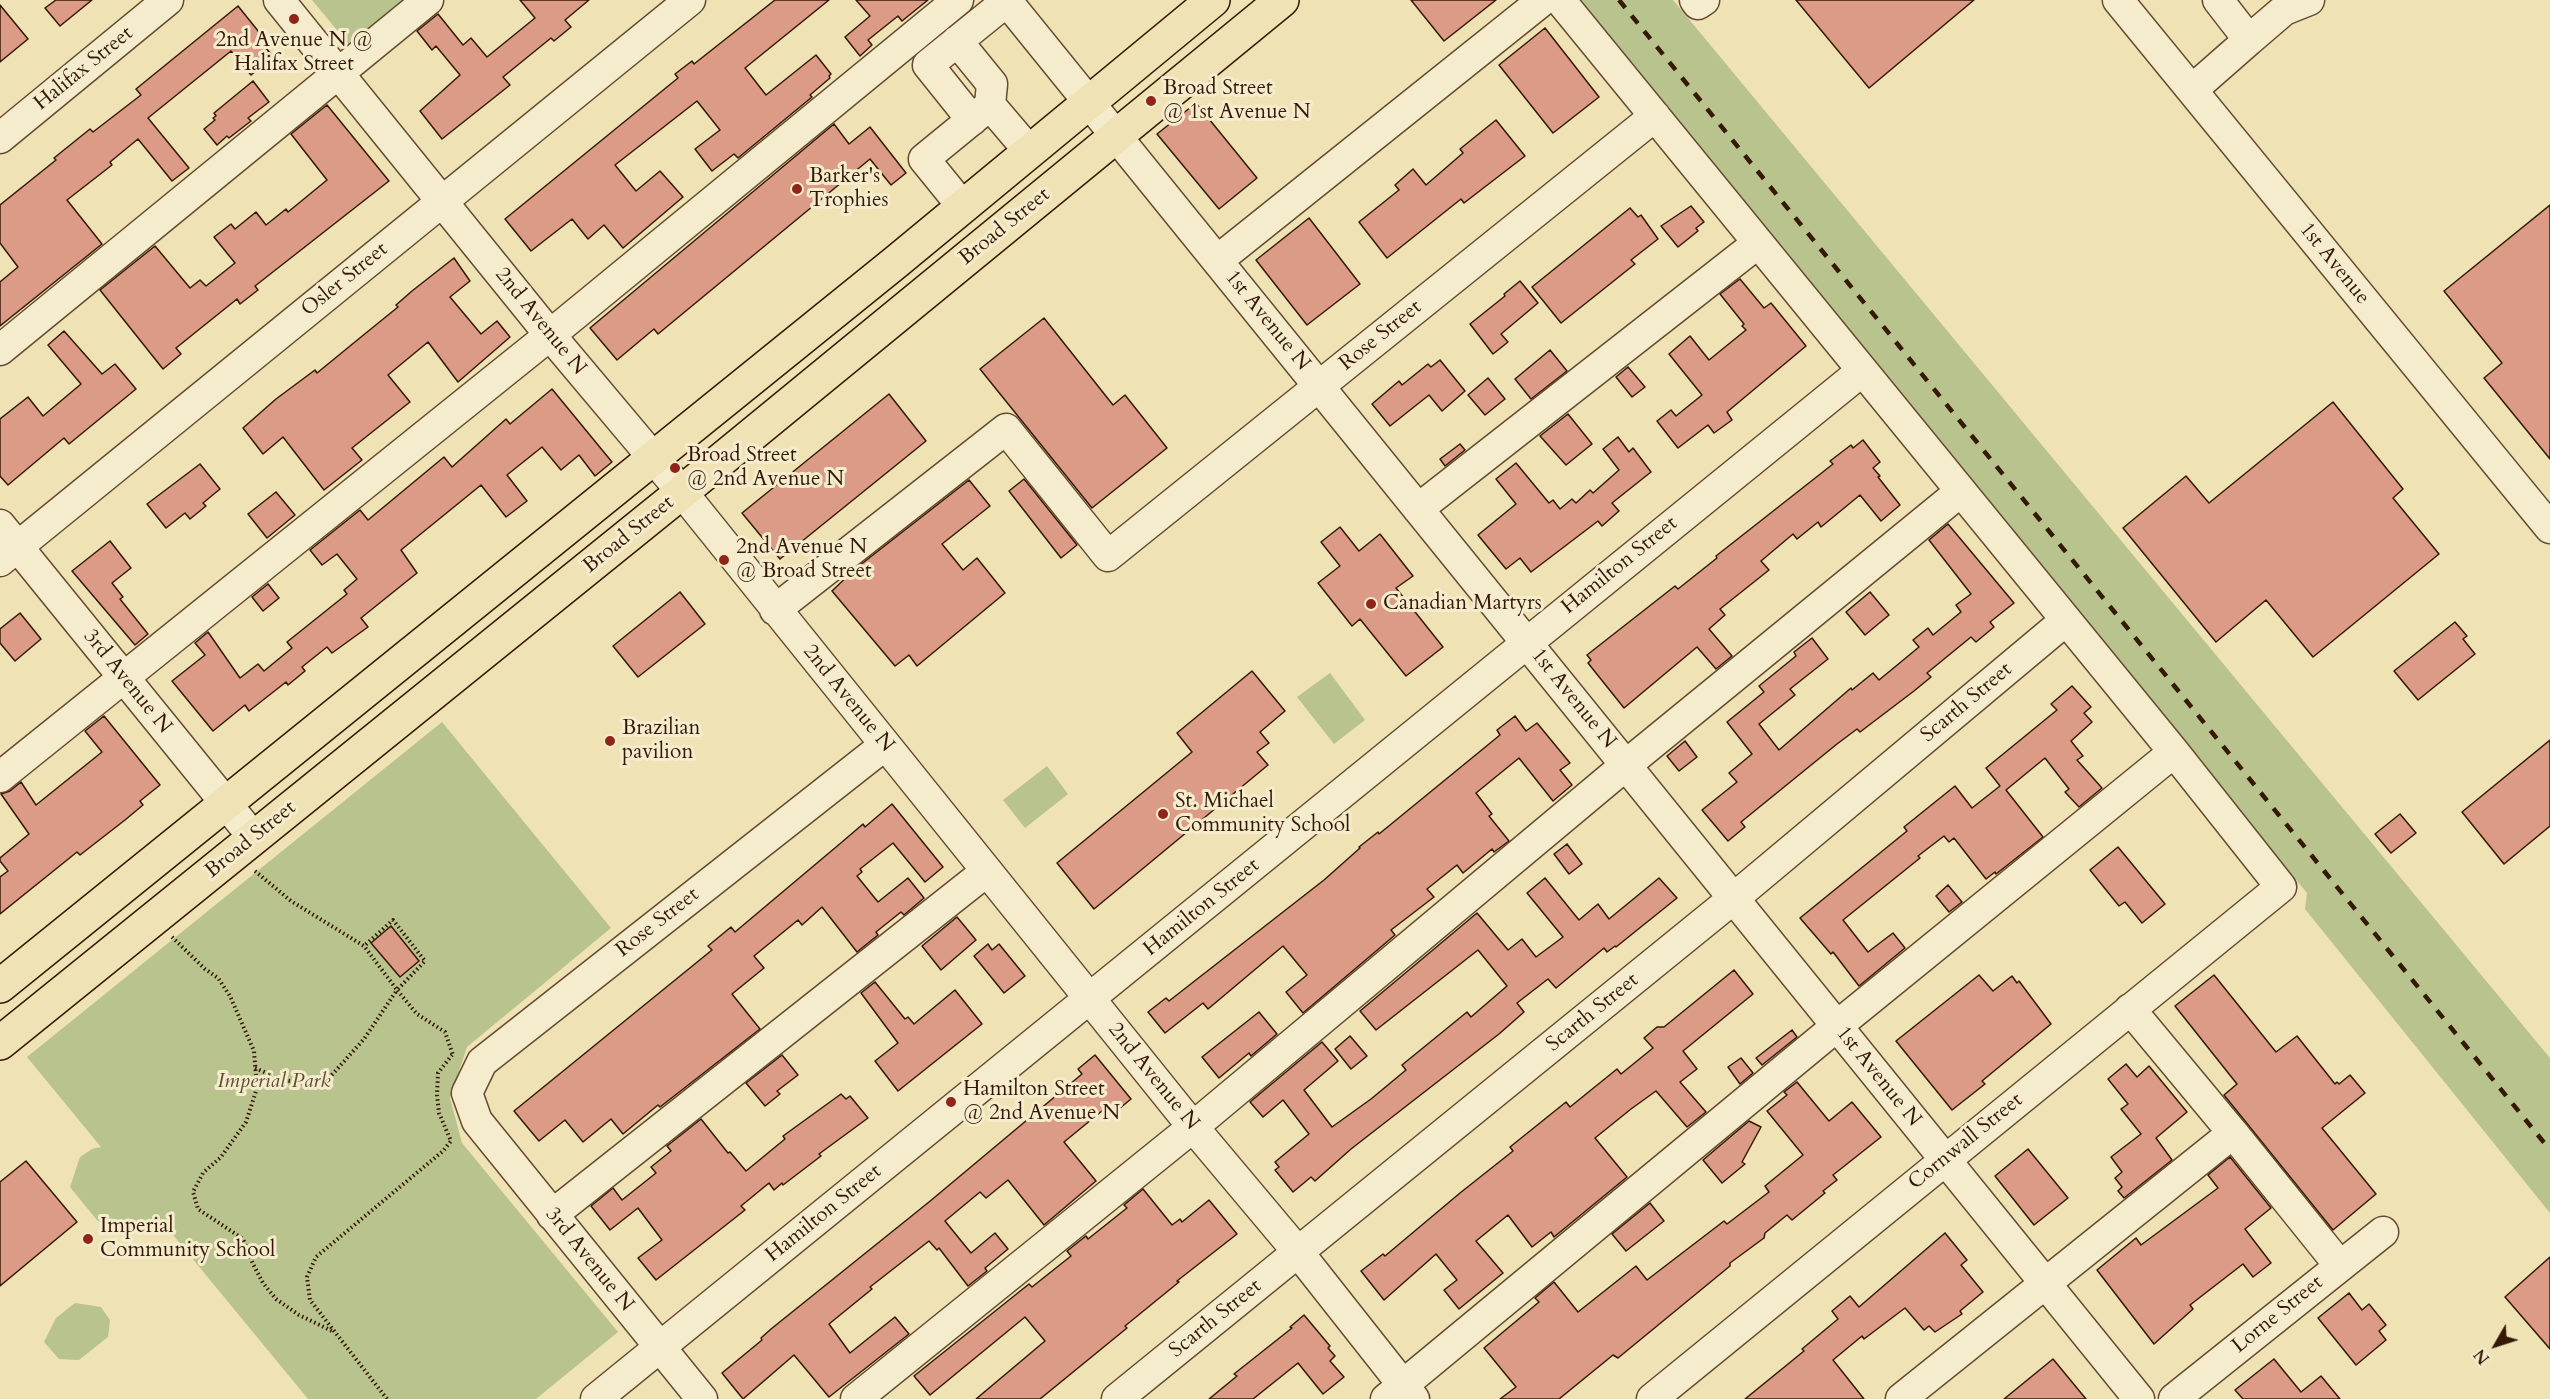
<!DOCTYPE html>
<html>
<head>
<meta charset="utf-8">
<style>
  body { margin:0 }
  #map { position:relative; width:2550px; height:1399px; overflow:hidden; background:#efe2b4; font-family:Cardo,serif }
  canvas { display:block }
  .north { position:absolute; left:2466px; top:1315px; width:60px; height:60px; -webkit-text-stroke:4px #f5ecce; paint-order:stroke; rotate:231deg; font-size:16px; font-weight:700; line-height:24px; text-align:center; color:#351904 }
  .north::after { content:''; display:block; margin:auto; width:21px; height:27px; background:#351904; clip-path:polygon(50% 0,100% 100%,50% 72%,0 100%) }
</style>
</head>
<body>
<div id="map">
<canvas width="2550" height="1399"></canvas>
<div class="north">N</div>
</div>
<script>
const ctx = document.querySelector('canvas').getContext('2d');
ctx.lineJoin = 'round';
function fillPath(path, color) {
  ctx.fillStyle = color;
  ctx.fill(path, 'evenodd');
}
function toPath(rows) {
  const path = new Path2D();
  for (const r of rows) {
    path.moveTo(r[0], r[1]);
    for (let i = 2; i < r.length; i += 2) path.lineTo(r[i], r[i + 1]);
  }
  return path;
}
function trace(path, color, width, dash) {
  ctx.strokeStyle = color;
  ctx.lineWidth = width;
  ctx.lineCap = dash ? 'butt' : 'round';
  ctx.setLineDash(dash || []);
  ctx.stroke(path);
}
function drawText(font, color, halo, rows, align = 'center') {
  ctx.font = font + ' Cardo,serif';
  ctx.lineWidth = 6;
  ctx.setLineDash([]);
  ctx.textBaseline = 'middle';
  ctx.strokeStyle = halo;
  ctx.fillStyle = color;
  for (const [text, x, y, turn = 0] of rows) {
    ctx.save();
    ctx.translate(x, y);
    ctx.rotate((+turn || 0) * Math.PI / 180);
    ctx.textAlign = isNaN(turn) ? turn : align;
    if (halo) ctx.strokeText(text, 0, 0);
    ctx.fillText(text, 0, 0);
    ctx.restore();
  }
}
const green = toPath([
  [312,0,408,0,351,47],
  [1574,0,1673,0,2550,1058,2550,1213,2305,909,2307,893],
  [1330,673,1365,720,1334,744,1297,697],
  [442,722,611,928,467,1047,450,1098,462,1143,618,1332,536,1399,308,1399,159,1218,154,1225,138,1228,130,1220,107,1228,96,1219,70,1187,80,1157,92,1149,101,1147,27,1057],
  [1047,766,1068,794,1025,828,1003,800],
  [75,1303,101,1307,110,1320,108,1337,79,1360,59,1359,44,1342,56,1318]
]);
const building = toPath([
  [56,0,92,0,60,26,45,8,56,0],
  [520,0,589,0,565,20,571,27,554,41,551,38,503,77,510,85,442,139,420,111,460,75,436,46,432,50,417,31,438,14,463,45,471,38,487,57,535,18,520,0],
  [775,0,829,0,745,68,766,95,816,55,831,74,829,76,830,78,810,95,812,97,738,158,734,154,712,171,695,149,720,130,697,101,615,165,636,191,660,171,683,197,623,248,604,225,588,239,572,219,531,251,505,219,678,78,675,74,692,61,694,64,775,0],
  [856,0,928,0,902,21,898,16,868,40,872,45,860,56,845,37,870,16,856,0],
  [1411,0,1496,0,1444,41,1411,0],
  [1796,0,1974,0,1869,88,1796,0],
  [0,5,28,39,0,62,0,5],
  [238,6,267,42,263,45,273,56,251,75,231,51,148,118,189,168,172,181,138,139,110,162,112,165,67,200,102,244,0,326,0,282,18,267,0,243,0,205,56,160,54,158,90,129,93,132,141,95,136,89,238,6],
  [1545,28,1599,97,1553,133,1499,65,1545,28],
  [253,81,269,102,248,118,251,121,229,138,227,136,217,145,204,129,215,120,213,118,216,116,214,113,253,81],
  [1196,103,1257,178,1219,209,1157,134,1196,103],
  [327,105,389,181,255,286,258,290,240,304,237,299,176,348,181,354,163,369,100,290,155,246,190,288,200,280,206,286,235,263,214,237,231,224,235,229,256,212,266,225,286,209,288,212,327,180,291,134,327,105],
  [1496,120,1525,156,1464,203,1461,199,1387,258,1359,222,1399,190,1395,185,1413,169,1426,185,1463,153,1460,149,1496,120],
  [834,124,849,144,870,127,906,173,891,185,870,159,658,334,654,329,617,360,590,328,834,124],
  [2550,205,2550,459,2484,378,2502,363,2444,291,2550,205],
  [1691,206,1704,222,1696,228,1698,231,1678,247,1661,226,1691,206],
  [1630,208,1638,217,1641,215,1658,239,1631,260,1635,264,1561,323,1532,287,1630,208],
  [1309,218,1360,284,1307,325,1256,260,1309,218],
  [454,258,470,281,450,297,481,334,497,321,510,337,458,382,428,342,388,375,410,402,352,448,362,460,324,490,283,437,263,454,243,428,276,399,315,370,317,373,361,337,398,307,396,305,412,291,454,258],
  [1740,279,1764,308,1771,303,1806,346,1727,412,1732,420,1714,433,1708,425,1678,448,1657,421,1671,410,1676,416,1702,395,1669,354,1690,336,1709,360,1746,330,1742,326,1744,324,1720,294,1740,279],
  [1520,281,1538,303,1501,334,1508,342,1493,354,1470,324,1505,296,1504,294,1520,281],
  [1044,318,1113,405,1125,395,1167,448,1092,508,980,369,1044,318],
  [64,331,102,374,115,364,136,389,69,444,64,438,8,485,0,476,0,419,28,397,43,416,81,384,48,345,64,331],
  [1550,350,1567,371,1531,399,1515,379,1550,350],
  [1440,360,1465,391,1442,411,1429,395,1390,426,1372,404,1399,381,1402,385,1428,364,1431,367,1440,360],
  [1628,367,1645,387,1632,397,1616,377,1628,367],
  [1488,378,1505,399,1485,415,1468,395,1488,378],
  [552,389,612,462,595,476,579,455,561,470,542,447,507,475,527,501,506,517,481,485,401,550,417,573,361,618,368,627,332,653,327,647,302,667,305,671,288,685,286,682,249,711,245,705,213,731,172,681,205,655,195,643,208,632,240,678,258,664,264,671,292,648,287,642,347,594,344,590,357,579,337,554,322,565,310,550,360,510,368,520,444,457,452,467,506,419,510,424,552,389],
  [889,394,926,441,780,559,742,513,889,394],
  [2333,402,2403,489,2393,498,2439,554,2313,657,2266,600,2216,642,2123,528,2186,476,2209,503,2333,402],
  [1568,414,1592,444,1566,465,1540,436,1568,414],
  [1618,437,1629,452,1633,448,1651,472,1612,503,1619,511,1602,526,1598,521,1531,572,1520,558,1506,569,1478,535,1516,504,1496,479,1516,463,1549,503,1553,500,1560,509,1572,499,1576,503,1590,490,1593,493,1619,470,1603,449,1618,437],
  [1863,440,1880,462,1873,468,1880,476,1878,477,1900,505,1881,521,1860,495,1821,527,1818,522,1797,539,1793,534,1761,561,1769,570,1720,609,1725,615,1709,629,1732,656,1716,669,1697,647,1624,708,1588,663,1591,660,1587,655,1675,586,1678,589,1717,558,1716,556,1833,464,1830,461,1851,445,1853,448,1863,440],
  [1460,444,1465,450,1445,466,1440,459,1460,444],
  [200,464,220,489,203,503,206,506,190,519,185,513,166,528,147,504,200,464],
  [1024,479,1077,545,1061,558,1009,491,1024,479],
  [969,480,990,506,942,544,963,570,977,558,1005,593,917,666,909,655,895,666,832,591,855,569,969,480],
  [276,492,295,515,267,538,248,514,276,492],
  [1948,524,2014,603,1990,622,1994,627,1976,642,1971,637,1927,673,1931,677,1914,691,1860,732,1857,729,1837,744,1741,822,1745,827,1728,841,1702,810,1737,782,1729,773,1752,754,1727,722,1764,692,1759,686,1796,656,1794,652,1812,638,1828,659,1790,689,1795,695,1759,724,1779,750,1851,688,1852,690,1873,673,1879,680,1896,666,1919,647,1913,640,1928,628,1933,635,1961,612,1956,605,1971,594,1929,540,1948,524],
  [1340,527,1359,551,1380,534,1413,576,1396,588,1443,647,1406,676,1360,619,1352,626,1318,583,1340,566,1321,542,1340,527],
  [110,541,131,568,112,583,123,597,120,599,148,634,135,645,72,571,110,541],
  [268,584,279,598,263,611,252,597,268,584],
  [680,592,705,624,638,677,613,646,680,592],
  [1870,592,1889,615,1865,635,1846,612,1870,592],
  [20,613,41,639,15,661,0,643,0,629,20,613],
  [2455,622,2467,636,2463,639,2475,654,2418,700,2394,671,2455,622],
  [1252,671,1285,711,1260,732,1269,743,1257,752,1268,765,1094,909,1057,863,1192,752,1177,733,1252,671],
  [2072,686,2091,707,2084,713,2092,722,2071,741,2083,756,2077,760,2102,788,2079,807,2065,792,2069,789,2045,758,2006,790,2043,837,1996,874,1995,872,1986,879,1954,838,1949,842,1944,836,1918,856,1920,858,1843,920,1868,952,1893,933,1905,948,1859,986,1833,952,1831,954,1800,918,1907,831,1904,827,1955,786,1972,808,2000,786,1986,768,2057,710,2051,704,2072,686],
  [104,716,160,785,140,801,143,805,125,820,80,855,77,852,0,914,0,877,8,871,0,861,0,858,29,834,1,794,10,791,21,782,36,805,102,752,85,731,104,716],
  [1515,716,1526,731,1537,723,1570,763,1560,770,1572,785,1553,801,1519,758,1476,793,1492,814,1489,816,1509,841,1494,852,1492,849,1463,873,1457,865,1427,889,1434,897,1391,930,1395,935,1303,1013,1286,992,1307,975,1283,946,1208,1009,1203,1003,1165,1033,1148,1012,1166,998,1169,1001,1324,880,1360,848,1359,847,1378,832,1379,834,1500,735,1497,730,1515,716],
  [2550,740,2550,826,2504,864,2462,812,2550,740],
  [1685,741,1697,757,1679,771,1667,756,1685,741],
  [892,804,943,867,925,882,893,843,860,869,862,872,857,876,878,902,908,878,924,898,904,915,901,912,876,932,878,935,857,952,822,907,802,925,798,920,754,956,764,968,732,994,760,1029,660,1107,658,1105,623,1134,611,1119,583,1142,565,1120,539,1141,514,1111,712,950,708,946,731,927,735,932,842,842,863,824,865,827,892,804],
  [2400,814,2416,833,2391,853,2375,834,2400,814],
  [1567,844,1582,864,1569,874,1554,854,1567,844],
  [2118,847,2165,904,2142,923,2125,902,2119,906,2090,870,2118,847],
  [1545,878,1579,920,1598,904,1609,919,1659,878,1677,898,1616,947,1615,946,1607,952,1604,948,1556,988,1548,979,1517,1003,1524,1012,1499,1034,1351,1149,1315,1181,1311,1177,1293,1192,1275,1170,1279,1167,1275,1162,1309,1134,1283,1100,1263,1117,1250,1102,1322,1042,1338,1061,1304,1090,1332,1127,1371,1099,1406,1070,1402,1065,1467,1012,1471,1017,1507,986,1478,950,1376,1030,1360,1011,1477,913,1508,950,1522,939,1536,957,1563,937,1527,893,1545,878],
  [1948,885,1962,902,1949,912,1936,896,1948,885],
  [957,917,976,940,941,970,922,946,957,917],
  [391,926,419,961,400,977,371,943,391,926],
  [988,944,992,950,999,944,1025,976,1004,993,974,956,988,944],
  [1734,970,1753,994,1683,1051,1697,1069,1680,1082,1706,1112,1687,1127,1656,1091,1631,1109,1595,1138,1627,1177,1554,1237,1551,1232,1532,1247,1508,1215,1476,1241,1503,1273,1459,1309,1444,1290,1457,1280,1436,1254,1384,1300,1361,1271,1383,1254,1385,1256,1460,1193,1513,1151,1510,1147,1566,1102,1570,1107,1617,1069,1621,1074,1653,1048,1644,1038,1657,1027,1664,1027,1734,970],
  [1979,975,1993,991,2012,976,2017,983,2019,981,2051,1024,1982,1081,1985,1084,1952,1110,1896,1041,1979,975],
  [2214,975,2276,1052,2297,1036,2335,1084,2337,1082,2339,1084,2350,1075,2365,1093,2322,1128,2376,1194,2333,1230,2224,1095,2237,1084,2175,1006,2214,975],
  [875,982,905,1019,908,1017,914,1024,955,990,982,1024,898,1091,875,1061,898,1043,861,993,875,982],
  [1259,1012,1277,1034,1251,1056,1249,1053,1219,1078,1202,1057,1259,1012],
  [1792,1030,1797,1037,1762,1065,1756,1058,1792,1030],
  [1350,1036,1367,1056,1351,1069,1335,1049,1350,1036],
  [782,1055,798,1075,777,1091,780,1094,765,1106,746,1083,782,1055],
  [1095,1055,1131,1099,1114,1113,1108,1106,1064,1142,1096,1181,1044,1225,1008,1180,986,1198,980,1192,945,1221,971,1253,995,1233,1008,1249,985,1268,987,1271,968,1286,939,1248,937,1250,929,1241,870,1287,872,1289,829,1324,850,1353,895,1317,909,1334,829,1397,794,1355,743,1399,722,1373,762,1340,761,1338,771,1329,929,1202,1082,1074,1078,1069,1095,1055],
  [1741,1058,1753,1073,1740,1084,1728,1067,1741,1058],
  [2126,1064,2137,1077,2149,1066,2187,1112,2156,1138,2172,1160,2124,1198,2118,1191,2122,1187,2115,1178,2122,1172,2111,1157,2141,1134,2121,1109,2128,1104,2108,1079,2126,1064],
  [1797,1082,1829,1121,1852,1102,1881,1137,1833,1175,1837,1180,1823,1191,1825,1193,1792,1220,1787,1215,1765,1233,1764,1238,1730,1263,1730,1266,1618,1358,1613,1355,1559,1399,1500,1399,1516,1387,1484,1348,1539,1302,1535,1298,1554,1282,1578,1312,1636,1266,1647,1280,1724,1221,1727,1224,1769,1192,1765,1186,1803,1155,1767,1111,1787,1095,1784,1092,1797,1082],
  [841,1094,846,1099,850,1096,868,1118,819,1154,821,1156,783,1185,782,1183,774,1190,769,1183,741,1206,745,1210,656,1280,638,1258,662,1240,638,1208,610,1230,591,1206,613,1188,622,1200,656,1173,651,1167,671,1151,667,1146,701,1119,728,1153,730,1152,746,1171,785,1139,783,1136,841,1094],
  [1749,1121,1761,1127,1742,1162,1745,1164,1722,1183,1703,1160,1749,1121],
  [2028,1149,2068,1198,2034,1225,1995,1176,2028,1149],
  [2230,1157,2271,1208,2245,1229,2271,1263,2253,1277,2243,1264,2190,1305,2193,1309,2154,1344,2097,1270,2136,1238,2141,1245,2218,1188,2208,1175,2230,1157],
  [26,1161,77,1222,0,1286,0,1182,26,1161],
  [1143,1189,1172,1225,1180,1219,1182,1222,1209,1200,1237,1234,1177,1281,1179,1282,1125,1326,1127,1328,1040,1399,976,1399,1045,1341,1025,1317,930,1395,914,1376,1029,1284,1032,1287,1071,1256,1067,1251,1086,1236,1088,1239,1127,1208,1124,1205,1143,1189],
  [1650,1203,1664,1221,1626,1251,1612,1234,1650,1203],
  [1945,1233,1967,1260,1961,1265,1983,1292,1960,1311,1962,1314,1935,1332,1929,1326,1924,1330,1905,1308,1864,1339,1862,1336,1833,1360,1864,1399,1745,1399,1804,1351,1802,1349,1838,1319,1832,1311,1850,1296,1859,1307,1945,1233],
  [2550,1257,2550,1349,2505,1297,2550,1257],
  [2349,1293,2362,1310,2369,1304,2386,1325,2379,1331,2386,1340,2356,1365,2318,1318,2349,1293],
  [1304,1315,1330,1346,1328,1348,1335,1356,1330,1361,1344,1377,1323,1394,1298,1363,1253,1399,1209,1399,1237,1376,1234,1374,1292,1328,1290,1327,1304,1315],
  [2053,1359,2086,1399,2004,1399,2053,1359],
  [2274,1359,2301,1392,2321,1376,2340,1399,2243,1399,2235,1390,2274,1359]
]);
const path = toPath([
  [255,871,291,901,364,946,397,990,425,961,393,920,364,946],
  [172,937,205,969,218,978,230,996,254,1051,257,1088,246,1122,221,1157,203,1173,193,1192,198,1209,243,1239,253,1264,263,1283,276,1299,299,1315,332,1331],
  [255,1068,283,1080,303,1083,330,1077,364,1039,397,990,417,1014,445,1032,453,1055],
  [257,1088,282,1080],
  [387,1399,310,1300,307,1277,316,1257,443,1151,451,1141,439,1113,437,1095,438,1073,452,1055]
]);
const minor = toPath([
  [279,0,550,335,682,492,1193,1127,1298,1252,1414,1399],
  [1006,0,2139,1399],
  [1560,0,2174,752,2281,887,1652,1399],
  [1695,0,1698,4,1704,0],
  [2118,0,2550,528],
  [2249,40,2284,10,2309,0],
  [957,41,992,84,990,105],
  [2192,90,2249,40,2218,0],
  [972,120,928,65,1007,1],
  [0,138,168,0],
  [963,207,924,159,990,105,1030,152],
  [1218,260,1543,0],
  [0,350,428,0],
  [1418,509,1758,243],
  [0,525,254,838],
  [0,561,690,0],
  [775,610,1006,429,1108,556,1655,116],
  [0,777,550,335,958,0],
  [2130,1009,2233,1133],
  [552,1215,987,871],
  [596,1399,1862,371],
  [702,1399,477,1121,467,1093,482,1062,885,745],
  [856,1399,1193,1127,1626,765,1960,492],
  [1117,1399,1734,898,2065,621],
  [1386,1399,1837,1026,2174,752],
  [1901,1399,2233,1133,2340,1266],
  [2174,1399,2383,1232]
]);
const major = toPath([
  [0,986,896,262,1213,0],
  [0,1043,682,492,1282,0]
]);
const rail = toPath([
  [1619,0,2550,1150]
]);
const markers = [
  [294,19,6,"#8f2418"],
  [1151,101,6,"#8f2418"],
  [797,189,6,"#8f2418"],
  [675,468,6,"#8f2418"],
  [724,560,6,"#8f2418"],
  [1371,604,6,"#8f2418"],
  [610,741,6,"#8f2418"],
  [1163,814,6,"#8f2418"],
  [951,1102,6,"#8f2418"],
  [88,1239,6,"#8f2418"]
];
const poiNames = [
  ["2nd Avenue N @",294,41,"center"],
  ["Halifax Street",294,65,"center"],
  ["Broad Street",1163,89],
  ["@ 1st Avenue N",1163,113],
  ["Barker's",809,177],
  ["Trophies",809,201],
  ["Broad Street",687,456],
  ["@ 2nd Avenue N",687,480],
  ["2nd Avenue N",736,548],
  ["@ Broad Street",736,572],
  ["Canadian Martyrs",1383,604],
  ["Brazilian",622,729],
  ["pavilion",622,753],
  ["St. Michael",1175,802],
  ["Community School",1175,826],
  ["Hamilton Street",963,1090],
  ["@ 2nd Avenue N",963,1114],
  ["Imperial",100,1227],
  ["Community School",100,1251]
];
const streetNames = [
  ["Halifax Street",84,69,-39],
  ["Broad Street",1005,227,-39],
  ["1st Avenue",2334,264,51],
  ["Osler Street",345,280,-39],
  ["1st Avenue N",1267,321,51],
  ["2nd Avenue N",540,322,51],
  ["Rose Street",1381,336,-39],
  ["Broad Street",629,535,-39],
  ["Hamilton Street",1620,566,-39],
  ["3rd Avenue N",127,682,51],
  ["2nd Avenue N",848,699,51],
  ["1st Avenue N",1573,699,51],
  ["Scarth Street",1967,703,-40],
  ["Broad Street",251,840,-39],
  ["Hamilton Street",1202,908,-39],
  ["Rose Street",658,923,-38],
  ["Scarth Street",1593,1013,-39],
  ["2nd Avenue N",1153,1077,51],
  ["1st Avenue N",1878,1077,51],
  ["Cornwall Street",1966,1142,-39],
  ["Hamilton Street",824,1214,-39],
  ["3rd Avenue N",589,1260,51],
  ["Lorne Street",2278,1315,-39],
  ["Scarth Street",1216,1319,-39]
];
const parkNames = [
  ["Imperial Park",274,1082]
];
fillPath(green, '#b9c38e');
fillPath(building, '#db9b86');
trace(building, '#351904', 1.5);
trace(minor, '#644b30', 33);
trace(major, '#351904', 36);
trace(path, '#351904', 4, [1.5, 3]);
trace(minor, '#f5ecce', 30);
trace(major, '#efe2b4', 33);
trace(rail, '#351904', 4.5, [10, 10]);
for (const [x, y, r, color] of markers) {
  const dot = new Path2D();
  dot.arc(x, y, r, 0, 2 * Math.PI);
  ctx.fillStyle = color;
  ctx.fill(dot);
  trace(dot, '#f5ecce', 2);
}
drawText('21px', '#351904', '#f5ecce', poiNames, 'left');
drawText('21px', '#351904', '#f5ecce', streetNames);
drawText('italic 21px', '#5d4c2d', '#f5ecce', parkNames);
</script>
</body>
</html>
